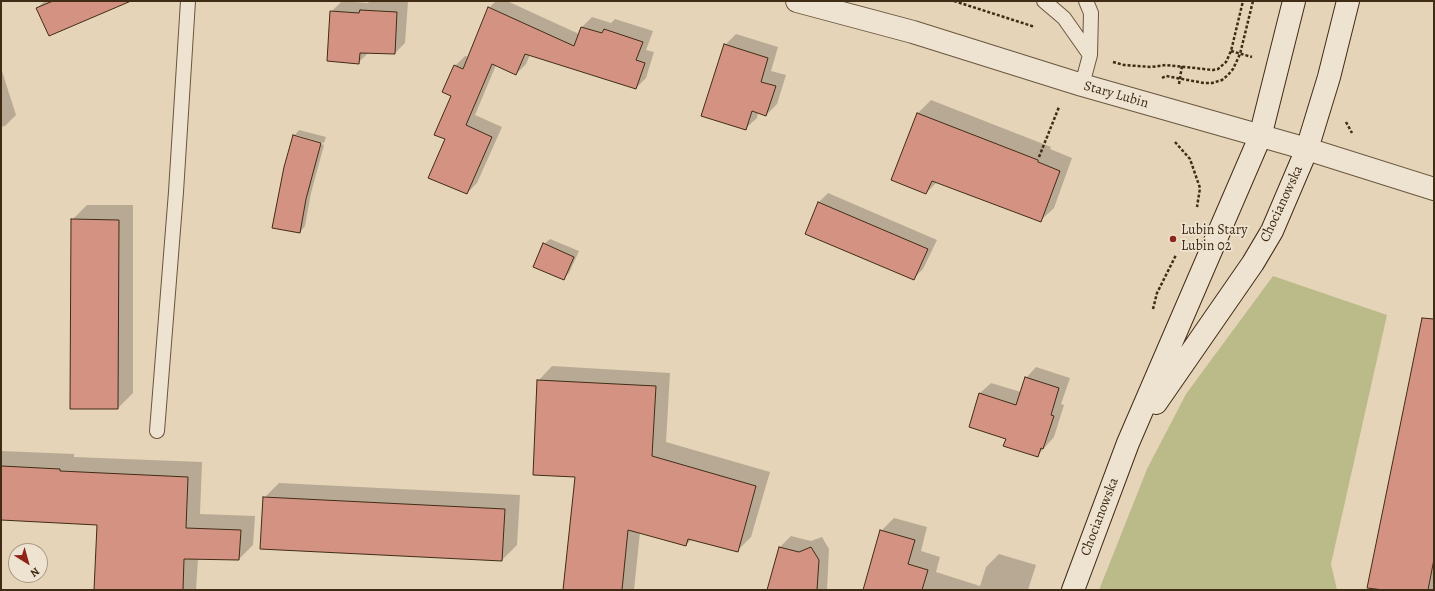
<!DOCTYPE html>
<html>
<head>
<meta charset="utf-8">
<style>
  body { margin:0 }
  #map { position:relative; width:1435px; height:591px; overflow:hidden; background:#e5d4b8; font-family:Alegreya,serif }
  canvas { display:block }
  .frame { position:absolute; inset:0; border:2px solid #402c15; pointer-events:none }
  .north { position:absolute; left:8px; top:543px; width:40px; height:40px; box-sizing:border-box; background:#eee3d1; border:1px solid #a89a86; border-radius:50%; rotate:143deg; font-size:11px; font-weight:700; line-height:16px; text-align:center; color:#402c15 }
  .north::after { content:''; display:block; margin:auto; width:14px; height:18px; background:#8f2418; clip-path:polygon(50% 0,100% 100%,50% 72%,0 100%) }
</style>
</head>
<body>
<div id="map">
<canvas width="1435" height="591"></canvas>
<div class="frame"></div>
<div class="north">N</div>
</div>
<script>
const ctx = document.querySelector('canvas').getContext('2d');
ctx.lineJoin = 'round';
function fillPath(path, color) {
  ctx.fillStyle = color;
  ctx.fill(path, 'evenodd');
}
function toPath(rows) {
  const path = new Path2D();
  for (const r of rows) {
    path.moveTo(r[0], r[1]);
    for (let i = 2; i < r.length; i += 2) path.lineTo(r[i], r[i + 1]);
  }
  return path;
}
function trace(path, color, width, dash) {
  ctx.strokeStyle = color;
  ctx.lineWidth = width;
  ctx.lineCap = dash ? 'butt' : 'round';
  ctx.setLineDash(dash || []);
  ctx.stroke(path);
}
function drawText(font, color, halo, rows, align = 'center') {
  ctx.font = font + ' Alegreya,serif';
  ctx.lineWidth = 3.5;
  ctx.setLineDash([]);
  ctx.textBaseline = 'middle';
  ctx.strokeStyle = halo;
  ctx.fillStyle = color;
  for (const [text, x, y, turn = 0] of rows) {
    ctx.save();
    ctx.translate(x, y);
    ctx.rotate((+turn || 0) * Math.PI / 180);
    ctx.textAlign = isNaN(turn) ? turn : align;
    if (halo) ctx.strokeText(text, 0, 0);
    ctx.fillText(text, 0, 0);
    ctx.restore();
  }
}
const green = toPath([
  [1273,276,1387,315,1331,564,1337,590,1099,590,1147,469,1186,394]
]);
const shadow = toPath([
  [45,1,109,1,37,8],
  [342,1,368,3,370,1,408,2,405,43,395,53,369,52,358,63,331,12],
  [496,1,507,1,579,34,582,27,592,17,611,23,615,19,653,31,646,50,654,52,646,78,636,88,530,55,526,64,516,74,496,65,475,115,502,127,477,183,467,193,446,139,452,95,455,66,465,56,469,57,489,8],
  [736,34,778,47,771,71,786,75,777,104,766,115,758,112,757,118,746,128,725,45],
  [1,68,16,115,5,126,1,127],
  [931,100,1051,147,1050,149,1072,158,1054,208,1040,221,937,182,926,193,918,113],
  [299,130,326,137,324,143,296,135,296,137,324,145,311,193,305,226,300,232,294,136],
  [828,193,937,240,923,269,914,278,806,233,819,202],
  [87,205,133,205,133,393,118,408,72,220],
  [550,239,579,251,569,273,563,279,544,244],
  [1434,333,1434,589,1384,590],
  [552,366,670,373,666,442,770,472,751,537,737,551,692,539,686,545,640,532,634,590,564,590,576,476,538,381],
  [1036,367,1070,378,1061,404,1064,405,1054,437,1038,455,1007,438,970,427,980,393,991,383,1021,392,1026,378],
  [1,451,74,454,74,457,202,462,200,514,255,516,253,545,239,559,198,559,196,590,95,590,98,524,1,519],
  [279,483,520,495,517,545,502,560,261,548,264,498],
  [894,518,927,527,921,551,940,557,936,572,980,586,986,567,999,554,1036,565,1028,590,864,590,881,531],
  [791,536,811,541,822,537,829,549,827,590,768,590,780,547]
]);
const building = toPath([
  [53,1,131,1,49,36,36,8,53,1],
  [488,7,574,46,581,27,602,33,604,29,643,42,636,60,645,63,636,89,525,54,516,75,492,64,466,125,492,137,467,194,428,178,445,139,434,135,451,96,442,92,454,65,463,69,488,7],
  [360,10,397,12,395,54,360,53,359,64,327,61,330,11,359,13,360,10],
  [724,44,768,58,761,82,776,86,766,116,752,111,746,130,701,116,724,44],
  [917,113,1038,160,1038,162,1060,171,1041,222,932,181,926,194,891,180,917,113],
  [293,135,321,143,306,199,300,233,272,228,284,167,293,135],
  [818,202,928,249,914,280,805,234,818,202],
  [71,219,119,220,118,409,70,409,71,219],
  [543,243,574,257,564,280,533,267,543,243],
  [1422,318,1434,319,1434,559,1428,590,1384,590,1367,588,1422,318],
  [1025,377,1059,388,1051,415,1054,416,1043,449,1041,448,1038,457,1003,446,1006,439,969,427,979,393,1016,405,1025,377],
  [537,380,656,386,652,456,756,486,738,552,688,539,686,546,628,530,622,590,563,590,575,477,533,475,537,380],
  [1,466,60,469,60,471,188,477,186,528,241,530,239,560,184,559,183,590,94,590,97,525,1,520,1,466],
  [263,497,505,509,502,561,260,549,263,497],
  [880,530,915,540,908,564,928,570,922,590,863,590,880,530],
  [779,547,799,552,811,547,819,560,817,590,767,590,779,547]
]);
const path = toPath([
  [954,1,1035,27],
  [1231,51,1252,57],
  [1113,62,1124,65,1151,67,1166,65,1213,70,1218,69,1226,62,1231,51,1243,1],
  [1162,78,1166,76,1204,83,1212,83,1222,80,1228,75,1233,69,1240,54,1253,1],
  [1179,84,1182,66],
  [1346,122,1352,133],
  [1175,142,1190,159,1200,188,1197,207],
  [1039,157,1059,107],
  [1153,309,1157,293,1176,255]
]);
const lane = toPath([
  [1044,1,1064,18,1090,55],
  [1082,85,1090,55,1091,13,1086,1],
  [157,431,176,192,188,1]
]);
const street = toPath([
  [797,1,913,32,1082,85,1307,149,1434,189]
]);
const secondary = toPath([
  [1156,403,1253,263,1272,231,1307,149,1329,77,1348,1],
  [1073,590,1128,443,1260,137,1294,1]
]);
const markers = [
  [1173,239,4,"#8f2418"]
];
const streetNames = [
  ["Stary Lubin",1116,95,16],
  ["Chocianowska",1282,204,-65],
  ["Chocianowska",1100,517,-69]
];
const poiNames = [
  ["Lubin Stary",1181,231],
  ["Lubin 02",1181,247]
];
fillPath(green, '#bbbb8a');
fillPath(shadow, '#0003');
fillPath(building, '#d49283');
trace(building, '#402c15', 1);
trace(lane, '#69563e', 16);
trace(street, '#69563e', 24);
trace(secondary, '#402c15', 24);
trace(path, '#402c15', 2.5, [3, 2]);
trace(lane, '#eee3d1', 14);
trace(street, '#eee3d1', 22);
trace(secondary, '#eee3d1', 22);
for (const [x, y, r, color] of markers) {
  const dot = new Path2D();
  dot.arc(x, y, r, 0, 2 * Math.PI);
  ctx.fillStyle = color;
  ctx.fill(dot);
  trace(dot, '#eee3d1', 1.5);
}
drawText('14px', '#402c15', '#eee3d1', streetNames);
drawText('14px', '#402c15', '#eee3d1', poiNames, 'left');
</script>
</body>
</html>
